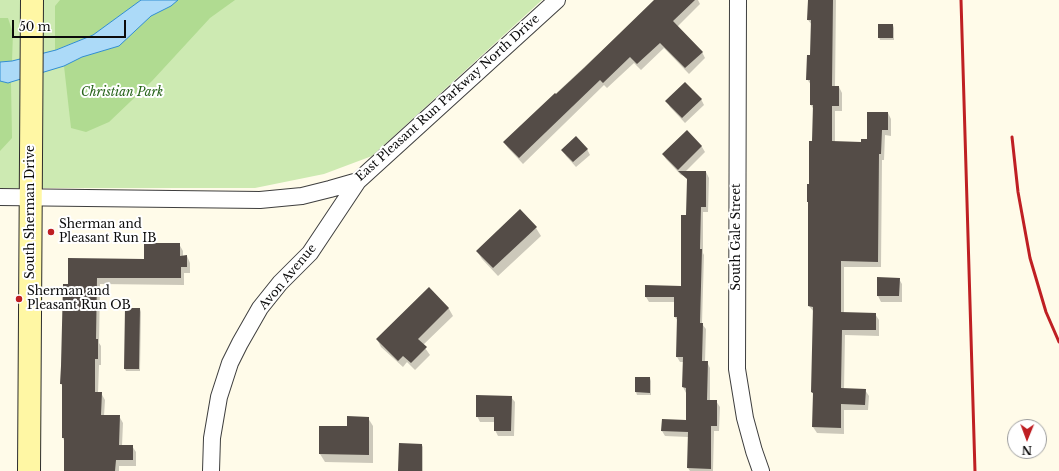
<!DOCTYPE html>
<html>
<head>
<meta charset="utf-8">
<style>
  body { margin:0 }
  #map { position:relative; width:1059px; height:471px; overflow:hidden; background:#fffbe9; font-family:"Libre Baskerville",serif }
  canvas { display:block }
  .north { position:absolute; left:1007px; top:419px; width:40px; height:40px; box-sizing:border-box; background:#fff; border:1px solid #9d9d9d; border-radius:50%; rotate:181deg; font-size:11px; font-weight:700; line-height:16px; text-align:center; color:#0b0b0b }
  .north::after { content:''; display:block; margin:auto; width:14px; height:18px; background:#bf1f23; clip-path:polygon(50% 0,100% 100%,50% 72%,0 100%) }
  .scale { position:absolute; left:12px; top:20px; width:114px; height:18px; box-sizing:border-box; border:2px solid #0b0b0b; border-top:0; padding-left:5px; font-size:12px; line-height:14px; white-space:nowrap; color:#0b0b0b; -webkit-text-stroke:3px #fff; paint-order:stroke }
</style>
</head>
<body>
<div id="map">
<canvas width="1059" height="471"></canvas>
<div class="north">N</div>
<div class="scale">50 m</div>
</div>
<script>
const ctx = document.querySelector('canvas').getContext('2d');
ctx.lineJoin = 'round';
function fillPath(path, color) {
  ctx.fillStyle = color;
  ctx.fill(path, 'evenodd');
}
function toPath(rows) {
  const path = new Path2D();
  for (const r of rows) {
    path.moveTo(r[0], r[1]);
    for (let i = 2; i < r.length; i += 2) path.lineTo(r[i], r[i + 1]);
  }
  return path;
}
function trace(path, color, width, dash) {
  ctx.strokeStyle = color;
  ctx.lineWidth = width;
  ctx.lineCap = dash ? 'butt' : 'round';
  ctx.setLineDash(dash || []);
  ctx.stroke(path);
}
function drawText(font, color, halo, rows, align = 'center') {
  ctx.font = font + ' "Libre Baskerville",serif';
  ctx.lineWidth = 4;
  ctx.setLineDash([]);
  ctx.textBaseline = 'middle';
  ctx.strokeStyle = halo;
  ctx.fillStyle = color;
  for (const [text, x, y, turn = 0] of rows) {
    ctx.save();
    ctx.translate(x, y);
    ctx.rotate((+turn || 0) * Math.PI / 180);
    ctx.textAlign = isNaN(turn) ? turn : align;
    if (halo) ctx.strokeText(text, 0, 0);
    ctx.fillText(text, 0, 0);
    ctx.restore();
  }
}
const green = toPath([
  [0,0,542,0,372,156,324,174,255,188,0,188]
]);
const forest = toPath([
  [60,0,141,0,93,35,55,50,55,6],
  [178,0,235,0,210,18,152,81,109,122,86,132,71,128,64,66,82,57,119,46,151,16,171,6],
  [0,18,8,18,13,33,12,61,0,62],
  [0,81,8,83,11,82,12,138,0,151]
]);
const water = toPath([
  [141,0,178,0,171,6,151,16,119,46,82,57,64,66,11,82,8,83,0,81,0,62,12,61,56,50,93,35,141,0]
]);
const shadow = toPath([
  [656,0,698,0,700,4,677,27,702,52,705,58,689,74,664,48,641,70,634,63,607,88,604,85,523,164,508,148,504,142],
  [809,0,836,0,835,87,839,87,842,93,842,111,835,111,835,142,862,143,868,140,888,113,891,119,891,136,885,135,884,160,882,160,881,267,844,267,844,313,875,314,879,320,879,336,845,335,844,389,865,390,869,396,868,410,844,410,844,434,817,433,813,427,814,396,812,392,814,312,809,306,809,204,808,202,813,142,814,110,811,105,811,85,807,79,811,56,812,25,808,20],
  [893,25,894,28,894,40,880,40,879,37],
  [701,99,704,105,685,123,670,107,667,101],
  [687,131,702,147,705,152,685,172,706,172,709,178,708,212,703,212,703,253,704,255,702,324,706,329,705,362,707,362,710,368,710,401,716,401,720,407,719,431,714,431,713,471,690,471,688,468,688,437,665,436,662,431,687,421,686,393,683,387,684,362,680,362,677,357,678,321,675,317,675,302,649,302,646,297,682,287,691,182,685,176,681,175,666,159,663,154],
  [587,149,590,155,576,167,566,156,562,150],
  [536,228,541,236,498,276,482,259,477,251],
  [179,244,183,251,183,257,187,256,190,263,190,273,184,273,184,285,100,284,99,343,101,346,101,365,99,365,98,393,101,393,105,400,104,416,119,416,123,423,122,446,132,446,136,452,136,466,119,466,119,471,65,471,65,443,63,438,63,387,61,384,64,285,145,260],
  [899,279,902,284,902,302,881,302,878,296],
  [429,288,449,309,453,316,423,345,430,355,415,370,407,362,403,367,381,347,377,339],
  [140,309,141,312,140,371,126,371,125,369],
  [636,378,650,378,651,381,651,395,637,395,636,392],
  [511,397,515,402,514,436,498,436,495,430,495,422,480,422,477,416],
  [368,418,373,426,373,463,325,462,320,454,348,427],
  [422,445,423,447,423,471,399,471]
]);
const building = toPath([
  [654,0,695,0,673,21,703,52,685,68,660,43,637,64,630,57,603,83,600,80,519,158,503,142,555,93,556,94,584,68],
  [808,0,833,0,832,86,839,86,839,106,832,106,832,141,861,142,861,139,867,139,867,112,888,112,888,130,882,130,881,154,879,154,878,262,841,261,841,312,876,313,876,330,842,330,841,388,866,389,865,405,841,404,841,428,812,427,813,393,811,392,813,307,808,306,808,202,807,202,807,184,809,184,809,141,812,141,813,105,810,105,810,80,806,80,807,55,810,55,811,20,807,20],
  [878,24,893,24,893,38,878,38],
  [685,82,702,99,682,118,665,101],
  [687,130,702,146,678,170,662,154],
  [576,136,588,149,573,162,561,150],
  [678,171,706,171,706,207,701,207,700,249,702,249,700,323,703,323,702,361,708,361,707,400,717,400,717,426,711,426,711,469,687,468,688,432,661,431,662,419,686,420,686,388,682,387,683,357,676,357,677,317,674,317,674,297,645,297,645,285,681,286,681,215,686,215,687,179],
  [520,209,537,227,493,268,476,251],
  [144,243,180,243,180,256,187,255,187,267,181,267,181,278,97,278,96,339,98,339,98,359,95,359,95,392,102,392,101,415,120,415,119,445,133,445,133,460,116,460,115,471,64,471,64,438,62,438,62,384,60,384,61,366,63,284,68,284,68,258,144,259],
  [877,277,900,278,899,296,877,296],
  [429,287,449,308,418,339,427,347,411,363,403,356,398,361,376,339],
  [125,308,140,308,139,369,124,369],
  [635,377,650,377,650,393,635,392],
  [476,395,512,396,511,431,494,431,494,417,476,417],
  [347,416,369,417,369,455,319,454,319,426,347,426],
  [399,443,422,444,422,471,398,471]
]);
const minor = toPath([
  [738,0,737,369,745,418,754,451,761,471],
  [0,197,260,200,302,196,330,189,358,181,557,0],
  [211,471,212,438,219,397,230,363,240,343,260,308,280,283,310,253,358,181]
]);
const secondary = toPath([
  [29,471,32,0]
]);
const rail = toPath([
  [961,0,975,471],
  [1012,137,1018,192,1030,258,1046,312,1059,342]
]);
const markers = [
  [51,232,4,"#bf1f23"],
  [19,299,4,"#bf1f23"]
];
const parkNames = [
  ["Christian Park",122,93]
];
const streetNames = [
  ["East Pleasant Run Parkway North Drive",448,98,-42],
  ["South Sherman Drive",31,212,-90],
  ["South Gale Street",737,237,-90],
  ["Avon Avenue",288,277,-50]
];
const poiNames = [
  ["Sherman and",59,225],
  ["Pleasant Run IB",59,239],
  ["Sherman and",27,292],
  ["Pleasant Run OB",27,306]
];
fillPath(green, '#cdeab2');
fillPath(forest, '#b0db91');
fillPath(water, '#acdaf8');
trace(water, '#308dd2', 1);
fillPath(shadow, '#0003');
fillPath(building, '#544c47');
trace(minor, '#3e3e3e', 18);
trace(secondary, '#2d2d2d', 24);
trace(minor, '#fff', 16);
trace(secondary, '#fff7a4', 22);
trace(rail, '#bf1f23', 3);
for (const [x, y, r, color] of markers) {
  const dot = new Path2D();
  dot.arc(x, y, r, 0, 2 * Math.PI);
  ctx.fillStyle = color;
  ctx.fill(dot);
  trace(dot, '#fff', 1.5);
}
drawText('italic 12px', '#27641a', '#fff', parkNames);
drawText('12px', '#0b0b0b', '#fff', streetNames);
drawText('12px', '#0b0b0b', '#fff', poiNames, 'left');
</script>
</body>
</html>
